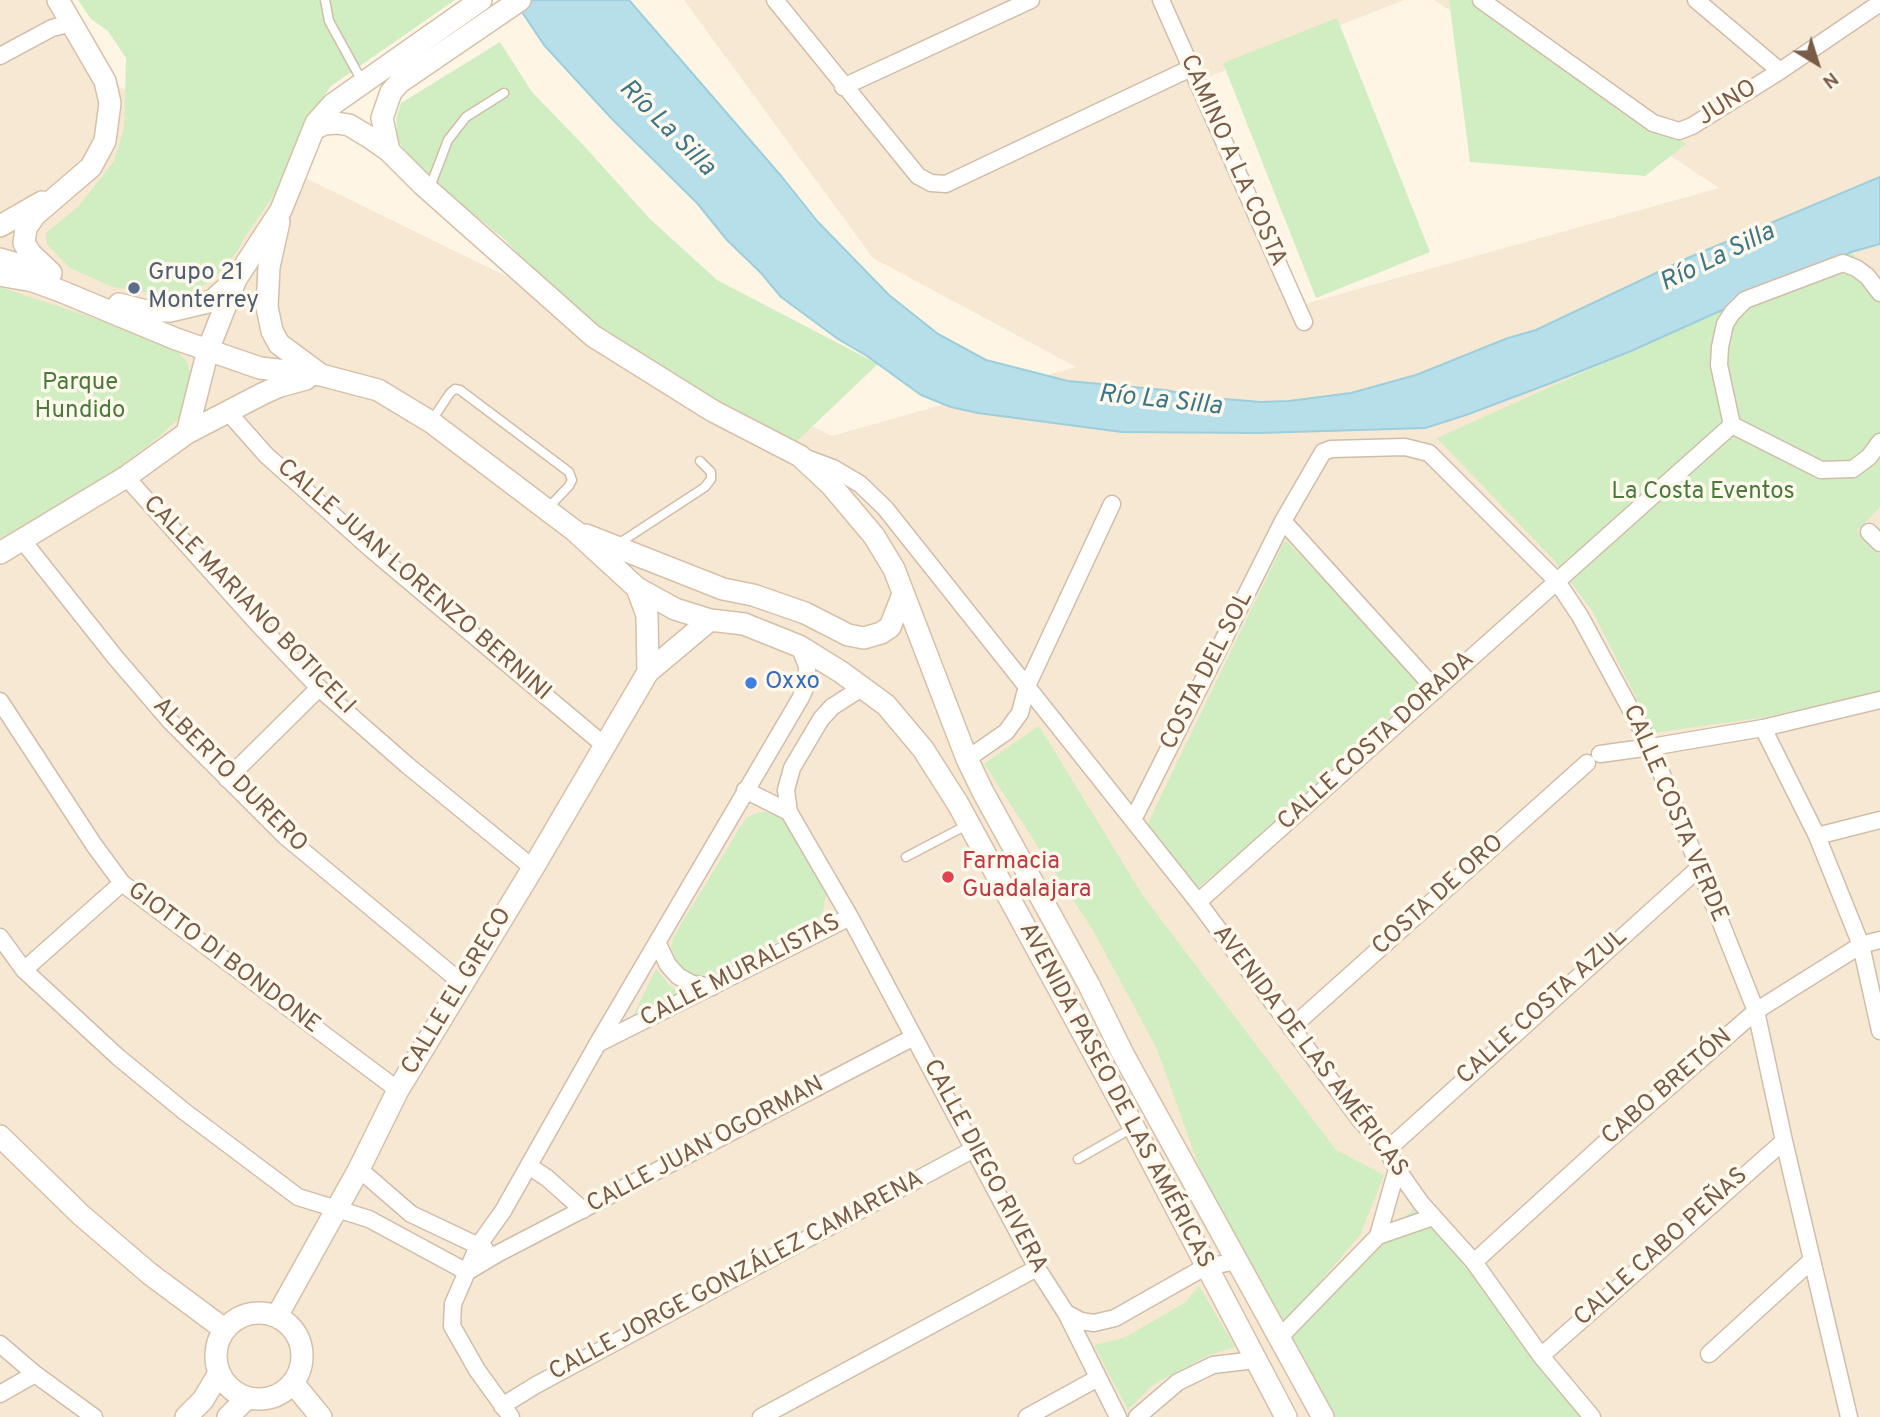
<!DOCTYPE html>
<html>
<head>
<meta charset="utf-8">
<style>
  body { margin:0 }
  #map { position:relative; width:1880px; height:1417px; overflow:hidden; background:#fef5e5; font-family:Overpass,sans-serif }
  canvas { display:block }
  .north { position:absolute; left:1782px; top:28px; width:70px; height:70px; -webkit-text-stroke:5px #fff9ed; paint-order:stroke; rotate:142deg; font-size:19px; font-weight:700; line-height:28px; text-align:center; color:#795c48 }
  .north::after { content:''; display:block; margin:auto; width:24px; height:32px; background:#795c48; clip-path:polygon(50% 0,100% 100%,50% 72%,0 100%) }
</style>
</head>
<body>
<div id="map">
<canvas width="1880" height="1417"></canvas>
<div class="north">N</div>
</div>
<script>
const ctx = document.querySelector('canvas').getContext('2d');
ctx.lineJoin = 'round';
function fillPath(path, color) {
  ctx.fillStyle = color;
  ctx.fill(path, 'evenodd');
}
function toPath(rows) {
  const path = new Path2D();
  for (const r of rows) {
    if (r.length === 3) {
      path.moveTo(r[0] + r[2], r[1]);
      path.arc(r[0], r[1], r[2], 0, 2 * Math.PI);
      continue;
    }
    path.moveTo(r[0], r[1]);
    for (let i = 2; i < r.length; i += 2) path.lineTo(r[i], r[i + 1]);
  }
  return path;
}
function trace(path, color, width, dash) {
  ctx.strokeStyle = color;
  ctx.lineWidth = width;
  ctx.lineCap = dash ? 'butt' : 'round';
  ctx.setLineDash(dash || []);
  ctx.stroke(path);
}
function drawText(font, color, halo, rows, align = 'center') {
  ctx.font = font + ' Overpass,sans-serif';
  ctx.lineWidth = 7;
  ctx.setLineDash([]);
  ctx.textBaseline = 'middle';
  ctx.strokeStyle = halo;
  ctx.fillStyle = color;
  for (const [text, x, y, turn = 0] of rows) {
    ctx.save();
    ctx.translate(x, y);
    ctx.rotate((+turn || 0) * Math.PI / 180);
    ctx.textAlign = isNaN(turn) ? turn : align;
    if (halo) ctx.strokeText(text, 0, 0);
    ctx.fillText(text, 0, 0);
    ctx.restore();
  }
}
const residential = toPath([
  [0,0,69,0,120,87,832,436,1076,367,873,258,684,0,1158,0,1290,308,1719,188,1434,0,1880,0,1880,1417,0,1417],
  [1160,0,1404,0,1198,81]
]);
const green = toPath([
  [78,0,455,0,331,86,300,132,286,177,244,238,237,252,211,282,188,293,160,295,113,287,70,268,47,244,46,233,79,206,114,161,124,128,126,58,108,31,91,19],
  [1449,0,1481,0,1686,144,1645,176,1470,162],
  [1337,18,1430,252,1316,298,1223,63],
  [500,42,532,92,586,148,649,218,717,280,878,364,797,441,786,438,732,414,618,342,539,275,504,239,421,171,398,141,396,118,401,103],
  [1851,252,1880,286,1880,507,1857,531,1880,555,1880,692,1765,717,1654,733,1593,612,1554,560,1437,438],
  [0,287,171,344,187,362,192,380,191,398,179,418,161,435,100,482,44,516,0,538],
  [1285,540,1424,684,1308,793,1195,891,1144,831],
  [1039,726,1143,896,1336,1150,1384,1175,1360,1235,1279,1329,1223,1233,1157,1049,1093,930,984,764],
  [759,812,769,812,781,817,790,826,826,894,823,911,815,922,708,977,698,977,687,972,678,964,671,947,674,936,746,818],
  [656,969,670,986,683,995,629,1024],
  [1419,1203,1585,1417,1320,1417,1279,1342],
  [1199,1286,1235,1347,1209,1355,1152,1385,1128,1410,1094,1345,1124,1338,1186,1302]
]);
const water = toPath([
  [514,0,629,0,782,177,818,222,889,295,938,334,986,360,1068,381,1165,390,1199,397,1261,402,1289,401,1351,393,1416,375,1508,338,1536,330,1690,257,1880,177,1880,244,1851,252,1631,351,1551,383,1466,415,1425,428,1258,433,1122,432,978,413,951,407,921,395,867,356,838,339,781,297,761,273,727,240,697,203,612,119,544,45,514,0]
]);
const lane = toPath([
  [325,0,329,21,363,83],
  [430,187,448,140,466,117,504,93],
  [432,420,450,393,455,389,460,390,569,472,572,480,569,486,547,509],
  [618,544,705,487,711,479,711,472,700,461],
  [906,857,967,825],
  [1078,1159,1134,1127]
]);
const street = toPath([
  [775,0,918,176,931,183,946,184,1191,68],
  [1161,0,1304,322],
  [1481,0,1653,123,1679,131,1692,126,1780,71,1880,3],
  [1696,0,1780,71],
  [0,56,52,28,72,23],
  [843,87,1031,0],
  [228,412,266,455,372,550,604,745],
  [1732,425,1719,365,1720,347,1725,324,1732,313,1745,300,1843,263,1856,268,1867,276,1880,293],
  [1732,425,1821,470,1853,469,1869,457,1880,442],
  [806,458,833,468,860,484,885,508,1198,902,1361,1121,1387,1150,1397,1169,1421,1203,1474,1262,1541,1356,1592,1417],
  [126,477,258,624,319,688,407,765,533,868],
  [1283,521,1436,690],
  [1869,532,1880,543],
  [23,541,115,657,170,721,286,837,463,984],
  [863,687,832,707,821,719,792,768,786,790,789,812,850,917,1037,1268,1066,1313,1118,1417],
  [0,701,94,845,122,883,398,1090],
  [1763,728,1817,836,1861,945,1880,1031],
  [1600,754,1651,747,1763,728,1880,700],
  [967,759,1006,732,1020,713,1027,686,1112,504],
  [227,779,319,688],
  [745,790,789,812],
  [1133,820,1283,521,1323,452,1331,449,1405,447,1429,453,1556,580,1580,616,1651,747,1756,1011,1784,1141,1849,1417],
  [1817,836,1880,820],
  [1198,902,1732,425],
  [0,937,24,970,118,1057,185,1112,298,1197,369,1219,467,1272],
  [658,944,668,965,678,976,692,984,712,987],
  [24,970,122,883],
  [1291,1028,1587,763],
  [599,1043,850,917],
  [1387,1150,1700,867],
  [529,1166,547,1178,583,1210],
  [359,1169,411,1214,485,1249],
  [1378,1236,1433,1217],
  [1474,1262,1606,1142,1756,1011,1861,945,1880,940],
  [467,1272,497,1254,914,1037],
  [1066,1313,1081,1321,1094,1323,1115,1318,1205,1267,1238,1261],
  [1279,1338,1378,1236,1397,1169],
  [0,1344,35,1374,94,1417],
  [1709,1354,1812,1260],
  [1541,1356,1784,1141],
  [0,1394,35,1374],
  [502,1406,536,1385,974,1149],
  [511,1417,477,1370,452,1326,453,1304,478,1246,503,1211,598,1043,800,699,807,684,807,666,799,646],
  [761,1417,1037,1268],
  [1027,1417,1098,1378],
  [1137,1417,1178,1382,1213,1365,1255,1360]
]);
const secondary = toPath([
  [314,129,324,124,337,123,349,125,369,137,389,151,423,185,593,336,713,411,800,456,831,485,874,536,894,569,967,759,983,792,1089,985,1123,1054,1323,1417],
  [389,151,382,118,391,92,400,82,520,0],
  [279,222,269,267,267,307,272,331,279,344,321,375],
  [0,226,42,202],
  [0,259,41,271],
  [51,273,30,253,24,243,26,228,35,215,91,167,105,141,110,103,105,81,58,0],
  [0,275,33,281,58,290,176,339,260,368,321,375,378,390,431,422,575,531,637,588,675,609,710,620,744,624,799,646,841,672,886,705,923,749,958,804,1121,1103,1286,1417],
  [119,304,146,311,170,311,212,301,232,283],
  [187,433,208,350,236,279,281,210,316,123,333,104,481,0],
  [586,535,723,589,753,595,805,613,848,635,864,638,881,633,890,627,903,594],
  [0,553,126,477,187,433,262,394,280,386,306,379],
  [637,588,647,615,648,672],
  [0,1136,81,1215,150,1274,224,1329],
  [259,1356,43],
  [277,1316,359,1169,398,1090,533,868,648,672,710,620],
  [293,1383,321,1417],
  [186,1417,203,1400,219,1373],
  [228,1417,247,1398]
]);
const markers = [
  [134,288,7,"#5c6f8a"],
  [751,683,7,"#3f7fe0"],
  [948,877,7,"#e0444e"]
];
const streetNames = [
  ["JUNO",1728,104,-32],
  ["CAMINO A LA COSTA",1232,161,66],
  ["CALLE JUAN LORENZO BERNINI",413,581,41],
  ["CALLE MARIANO BOTICELI",248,606,46],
  ["COSTA DEL SOL",1208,671,-63],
  ["CALLE COSTA DORADA",1377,742,-42],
  ["ALBERTO DURERO",229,776,45],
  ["CALLE COSTA VERDE",1674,814,67],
  ["COSTA DE ORO",1439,896,-42],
  ["GIOTTO DI BONDONE",223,959,37],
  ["CALLE MURALISTAS",741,972,-27],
  ["CALLE EL GRECO",458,992,-59],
  ["CALLE COSTA AZUL",1543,1008,-42],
  ["AVENIDA DE LAS AMÉRICAS",1309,1052,53],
  ["CABO BRETÓN",1668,1088,-41],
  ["AVENIDA PASEO DE LAS AMÉRICAS",1115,1096,62],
  ["CALLE JUAN OGORMAN",706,1146,-28],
  ["CALLE DIEGO RIVERA",984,1167,62],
  ["CALLE CABO PEÑAS",1662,1248,-42],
  ["CALLE JORGE GONZÁLEZ CAMARENA",737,1277,-28]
];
const serviceNames = [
  ["Grupo 21",148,274],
  ["Monterrey",148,302]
];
const parkNames = [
  ["Parque",80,384],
  ["Hundido",80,412],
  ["La Costa Eventos",1703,493]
];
const shopNames = [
  ["Oxxo",765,683]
];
const healthNames = [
  ["Farmacia",962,863],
  ["Guadalajara",962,891]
];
const waterNames = [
  ["Río La Silla",666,129,45],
  ["Río La Silla",1718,259,-26],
  ["Río La Silla",1160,402,6]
];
fillPath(residential, '#f6e8d2');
fillPath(green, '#d1edc2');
fillPath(water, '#b7dfe9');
trace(water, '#9dcedc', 2);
trace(lane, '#d0bdaa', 11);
trace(street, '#d0bdaa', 19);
trace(secondary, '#d6c0aa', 24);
trace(lane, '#fff', 8);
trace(street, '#fff', 16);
trace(secondary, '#fff', 21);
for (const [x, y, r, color] of markers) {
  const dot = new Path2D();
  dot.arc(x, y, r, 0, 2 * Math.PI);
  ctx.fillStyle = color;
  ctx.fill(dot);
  trace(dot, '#fff9ed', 2.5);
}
drawText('24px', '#795c48', '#fff9ed', streetNames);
drawText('24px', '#4e5e75', '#fff9ed', serviceNames, 'left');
drawText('24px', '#4b7a3c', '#fff9ed', parkNames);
drawText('24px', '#366cbe', '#fff9ed', shopNames, 'left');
drawText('24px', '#be3a42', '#fff9ed', healthNames, 'left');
drawText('italic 26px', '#3d7687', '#fff9ed', waterNames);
</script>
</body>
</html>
